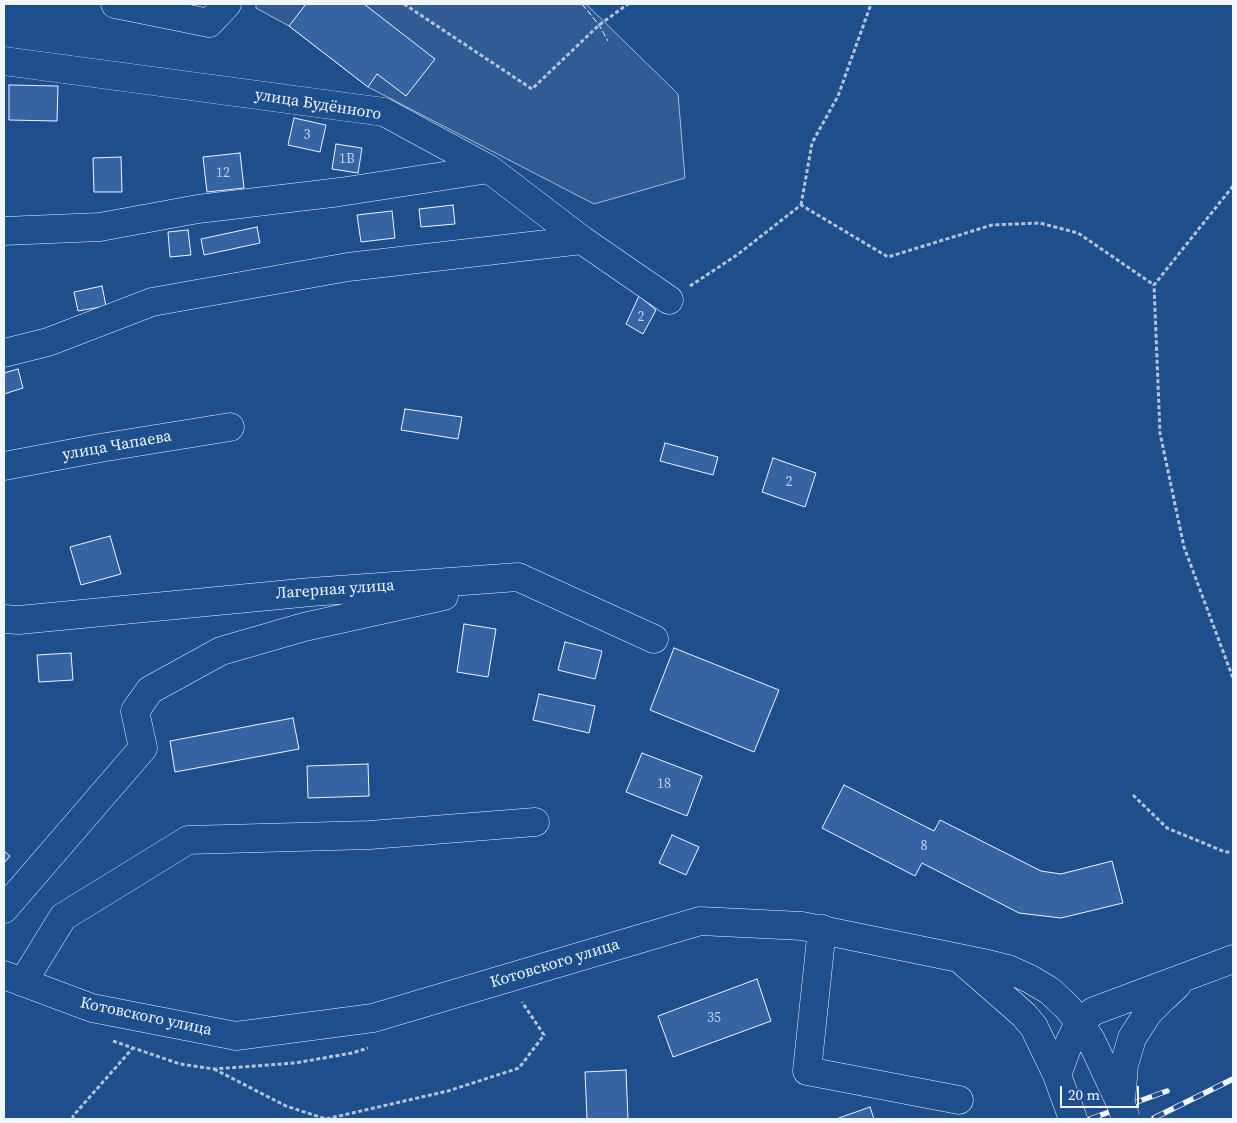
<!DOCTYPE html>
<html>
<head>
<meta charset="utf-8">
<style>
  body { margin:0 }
  #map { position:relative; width:1237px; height:1123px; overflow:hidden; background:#1f4e8c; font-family:"Source Serif 4",serif }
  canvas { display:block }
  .frame { position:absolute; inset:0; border:5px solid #f2f6ff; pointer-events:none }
  .scale { position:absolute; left:1060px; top:1086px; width:79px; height:22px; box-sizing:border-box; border:2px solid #f2f6ff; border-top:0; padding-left:6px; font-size:15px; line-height:18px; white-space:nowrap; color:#f2f6ff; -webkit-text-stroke:4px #1f4e8c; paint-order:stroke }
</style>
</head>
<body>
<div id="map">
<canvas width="1237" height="1123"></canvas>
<div class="frame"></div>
<div class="scale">20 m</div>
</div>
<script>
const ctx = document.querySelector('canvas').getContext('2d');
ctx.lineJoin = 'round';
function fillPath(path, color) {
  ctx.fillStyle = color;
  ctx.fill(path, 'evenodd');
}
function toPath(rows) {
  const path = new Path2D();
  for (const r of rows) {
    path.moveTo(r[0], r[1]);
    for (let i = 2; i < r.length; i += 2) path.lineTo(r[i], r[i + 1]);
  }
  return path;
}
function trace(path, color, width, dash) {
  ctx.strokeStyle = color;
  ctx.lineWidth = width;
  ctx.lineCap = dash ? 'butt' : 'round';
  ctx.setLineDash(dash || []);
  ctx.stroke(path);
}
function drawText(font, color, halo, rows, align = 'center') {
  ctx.font = font + ' "Source Serif 4",serif';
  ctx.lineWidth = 4;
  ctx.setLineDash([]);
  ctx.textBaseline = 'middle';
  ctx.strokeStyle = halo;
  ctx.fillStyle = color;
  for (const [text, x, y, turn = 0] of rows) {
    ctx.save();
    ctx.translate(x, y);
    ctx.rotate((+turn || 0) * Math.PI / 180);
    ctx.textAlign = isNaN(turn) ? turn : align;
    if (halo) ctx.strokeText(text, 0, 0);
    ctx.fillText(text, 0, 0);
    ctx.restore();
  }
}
const built = toPath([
  [256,4,586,4,678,94,685,178,594,204,368,87,289,26,256,8,256,4]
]);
const building = toPath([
  [306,4,364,4,435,59,406,96,377,74,368,87,289,26,306,4],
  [9,85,58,86,57,121,9,120,9,85],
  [294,118,326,125,320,152,288,145,294,118],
  [336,144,362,148,358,173,332,169,336,144],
  [240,153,244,188,207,192,203,157,240,153],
  [121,157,122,192,94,192,93,158,121,157],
  [453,205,455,224,421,227,419,209,453,205],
  [392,211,395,238,361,242,357,215,392,211],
  [257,227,260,243,204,255,201,239,257,227],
  [188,230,191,255,170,257,168,232,188,230],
  [102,286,106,306,78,311,74,292,102,286],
  [639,296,656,310,643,334,626,324,639,296],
  [18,369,23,388,4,394,4,373,18,369],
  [405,409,462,417,458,439,401,430,405,409],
  [665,443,718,457,713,475,660,461,665,443],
  [773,458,816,473,805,507,762,492,773,458],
  [110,536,121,574,81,585,70,547,110,536],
  [464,624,496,629,488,677,457,672,464,624],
  [565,642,602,651,595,679,558,670,565,642],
  [674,648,779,690,754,752,650,710,674,648],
  [71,653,73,680,39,682,37,655,71,653],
  [539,694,595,706,589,733,533,720,539,694],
  [293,718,299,749,175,772,170,741,293,718],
  [642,753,702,776,687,816,626,792,642,753],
  [368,764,369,796,308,798,307,766,368,764],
  [844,785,934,831,940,820,1041,871,1061,874,1112,861,1123,903,1061,918,1019,913,922,863,915,876,822,828,844,785],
  [672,835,699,847,686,875,659,863,672,835],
  [4,851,10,856,4,863,4,851],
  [757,979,771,1021,673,1057,658,1016,757,979],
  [626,1070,628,1119,587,1119,585,1072,626,1070],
  [870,1107,874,1119,836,1119,870,1107]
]);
const path = toPath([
  [404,4,532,89,599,25,628,4],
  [1233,186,1154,285,1160,433,1184,547,1233,678],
  [801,205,812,143,838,96,871,4],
  [690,286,737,255,801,205,888,257,992,225,1040,223,1078,233,1154,285],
  [1133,795,1167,828,1225,852,1233,852],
  [113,1041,180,1064,214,1069,295,1063,352,1053,368,1048],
  [214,1069,286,1106,326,1119,448,1091,519,1068,544,1035,522,1002],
  [73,1119,73,1116,132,1049]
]);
const minor = toPath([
  [115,4,209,23,227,4],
  [4,61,384,112,489,169,582,240,669,300],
  [4,231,100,227,198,209,340,192,489,169],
  [4,353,48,342,152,302,348,267,582,240],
  [4,466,100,448,230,427],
  [4,619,19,620,311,592,518,577,654,639],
  [4,909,143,748,135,711,150,690,221,651,304,627,444,596],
  [822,929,807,1071,959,1100],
  [23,982,63,917,188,840,370,835,535,822]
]);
const major = toPath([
  [960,959,1024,1015,1034,1027,1057,1075,1073,1119],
  [4,975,92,1008,236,1036,373,1018,700,921,802,926,988,964,1008,969,1030,979,1050,991,1068,1008,1079,1022,1091,1040,1121,1104],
  [1057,1075,1067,1048,1079,1022,1094,1011,1233,959],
  [1121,1101,1124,1065,1132,1038,1148,1013,1163,998,1177,985]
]);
const rail = toPath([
  [1154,1118,1233,1079],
  [1090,1119,1167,1091]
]);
const majorBridge = toPath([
  [1121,1104,1126,1119]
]);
const fence = toPath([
  [582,4,599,25,608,41]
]);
const numberNames = [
  ["3",307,135],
  ["1В",347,159],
  ["12",223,173],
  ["2",641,317],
  ["2",789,482],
  ["18",664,784],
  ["8",924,846],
  ["35",714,1018]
];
const streetNames = [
  ["улица Будённого",318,105,9],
  ["улица Чапаева",117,446,-10],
  ["Лагерная улица",335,590,-4],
  ["Котовского улица",555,964,-17],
  ["Котовского улица",146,1017,12]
];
fillPath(built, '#305b95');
trace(built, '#a8bbd7', 1);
fillPath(building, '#3563a3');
trace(building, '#f2f6ff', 1);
trace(minor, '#f2f6ff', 29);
trace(major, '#f2f6ff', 29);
trace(path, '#b3c4dc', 3, [4, 2.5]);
trace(minor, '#1f4e8c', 28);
trace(major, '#1f4e8c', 28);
trace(rail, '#f2f6ff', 5.5);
trace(rail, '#1f4e8c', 4, [11]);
trace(majorBridge, '#f2f6ff', 29, []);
trace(majorBridge, '#1f4e8c', 28);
trace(fence, '#f2f6ff', 1, [6, 2.5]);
drawText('14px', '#c3d1e8', null, numberNames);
drawText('16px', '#f2f6ff', '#1f4e8c', streetNames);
</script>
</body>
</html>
